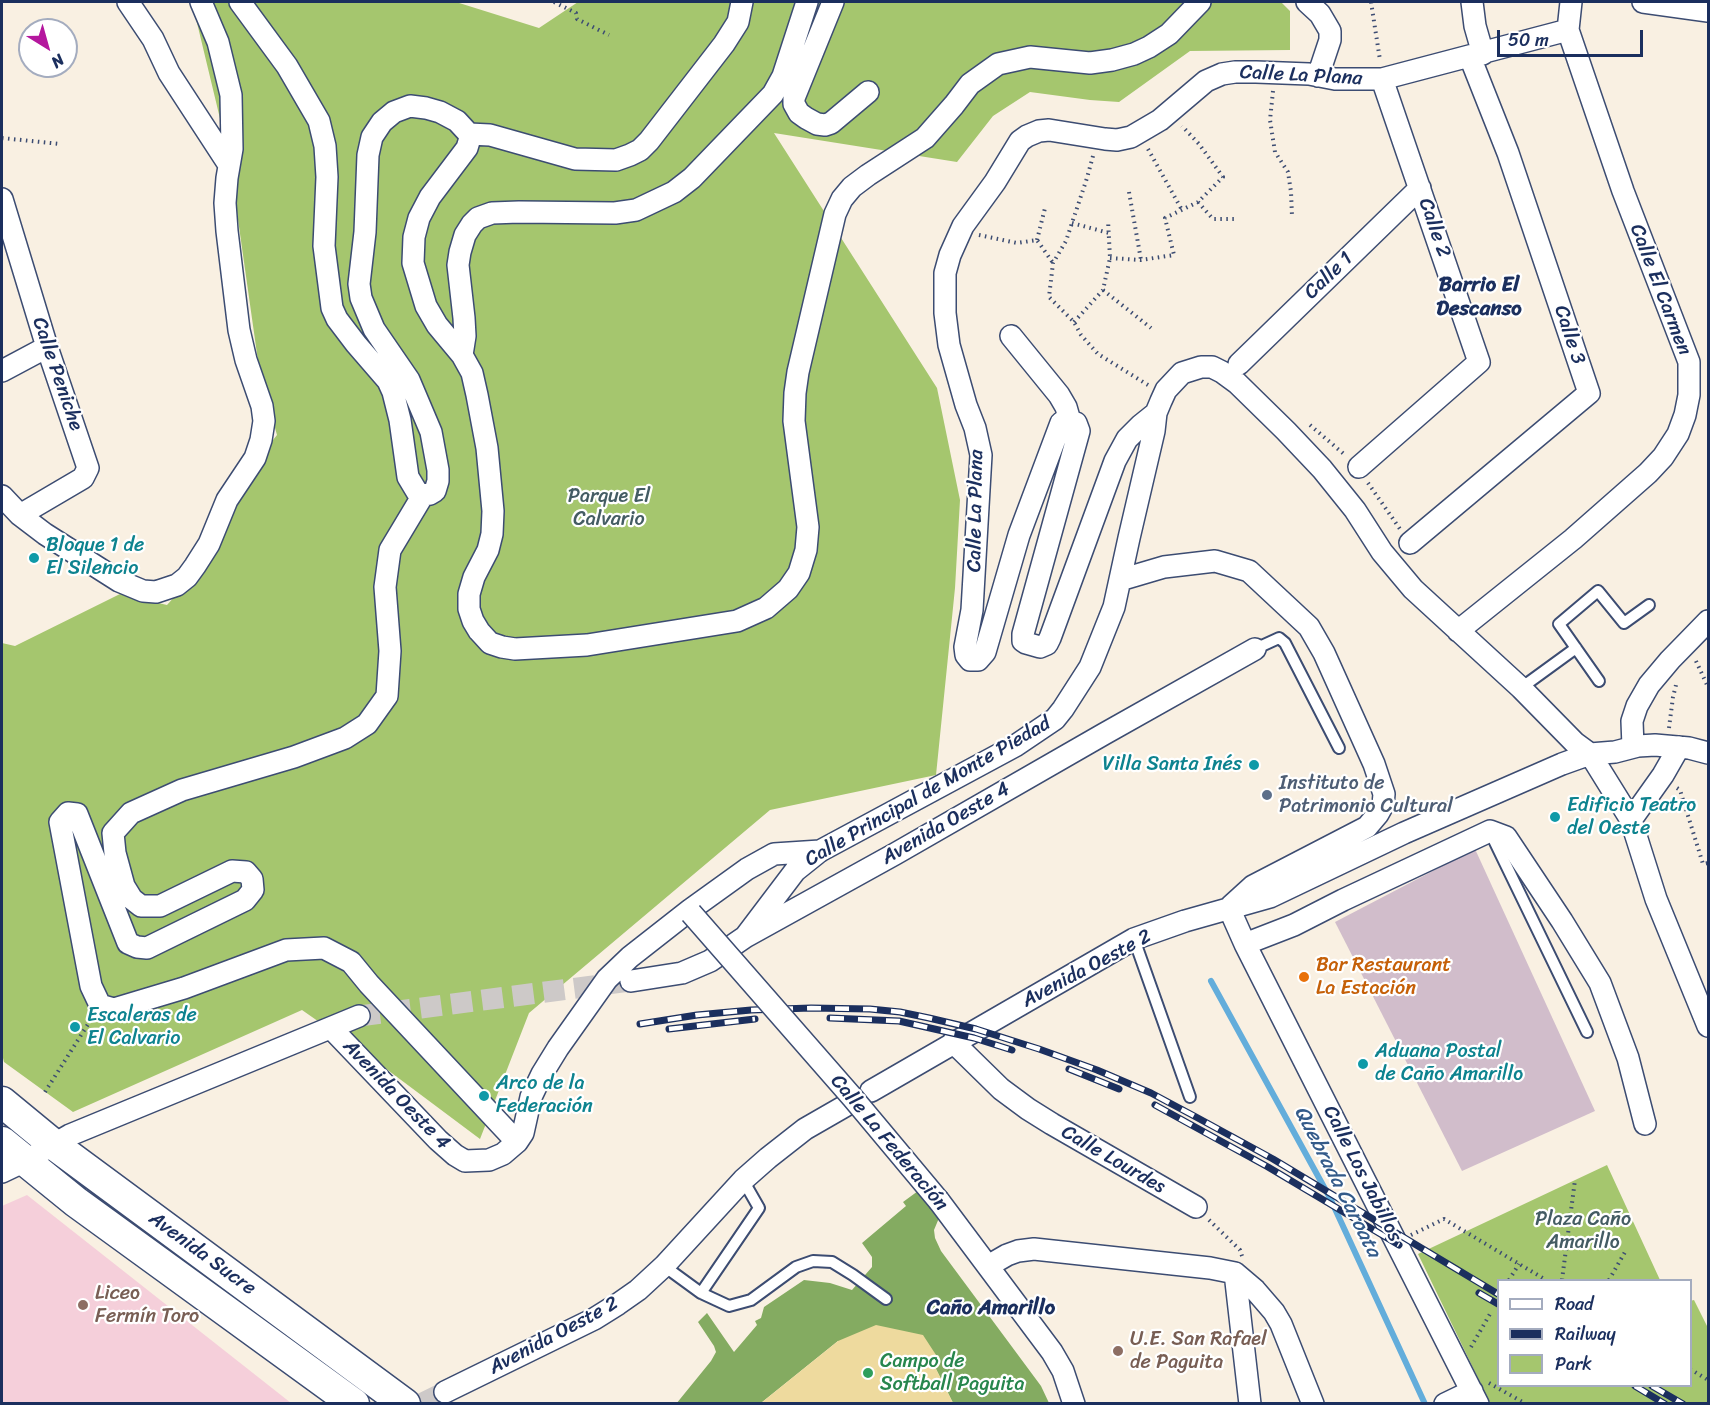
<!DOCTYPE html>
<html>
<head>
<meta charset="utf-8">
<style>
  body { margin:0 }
  #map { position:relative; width:1710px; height:1405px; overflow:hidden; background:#f9f0e2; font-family:Sriracha,sans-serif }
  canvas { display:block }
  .frame { position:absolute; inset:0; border:3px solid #1b2f5e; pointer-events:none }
  .legend { position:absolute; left:1497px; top:1279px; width:195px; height:108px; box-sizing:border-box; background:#fff; border:2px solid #a4acbf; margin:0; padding:8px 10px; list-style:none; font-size:18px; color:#1b2f5e }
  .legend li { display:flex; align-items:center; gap:12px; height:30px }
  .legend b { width:30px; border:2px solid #a4acbf }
  .north { position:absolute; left:18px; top:18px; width:60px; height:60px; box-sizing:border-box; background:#fff; border:2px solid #a4acbf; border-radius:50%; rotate:143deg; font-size:16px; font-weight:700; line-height:24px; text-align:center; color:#1b2f5e }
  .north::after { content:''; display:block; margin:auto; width:21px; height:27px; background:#b5179e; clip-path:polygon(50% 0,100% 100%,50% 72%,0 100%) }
  .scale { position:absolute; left:1497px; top:30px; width:146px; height:27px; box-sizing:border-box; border:3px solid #1b2f5e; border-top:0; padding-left:8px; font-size:18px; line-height:21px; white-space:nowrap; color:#1b2f5e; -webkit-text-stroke:4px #fff; paint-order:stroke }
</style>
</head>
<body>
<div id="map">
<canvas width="1710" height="1405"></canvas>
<div class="frame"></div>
<ul class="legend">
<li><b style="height:8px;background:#fff"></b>Road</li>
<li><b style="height:8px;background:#1b2f5e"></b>Railway</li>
<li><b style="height:16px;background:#a5c66e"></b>Park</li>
</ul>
<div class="north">N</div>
<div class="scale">50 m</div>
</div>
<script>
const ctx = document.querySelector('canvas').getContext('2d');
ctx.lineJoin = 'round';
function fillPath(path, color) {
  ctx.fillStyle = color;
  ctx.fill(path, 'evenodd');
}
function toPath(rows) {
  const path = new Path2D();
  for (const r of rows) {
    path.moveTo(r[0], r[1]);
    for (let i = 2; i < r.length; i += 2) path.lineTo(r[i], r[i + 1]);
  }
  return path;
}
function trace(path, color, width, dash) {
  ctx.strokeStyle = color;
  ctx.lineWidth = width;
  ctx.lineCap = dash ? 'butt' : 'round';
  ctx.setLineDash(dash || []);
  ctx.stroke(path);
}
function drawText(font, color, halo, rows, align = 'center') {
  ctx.font = font + ' Sriracha,sans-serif';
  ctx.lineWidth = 4.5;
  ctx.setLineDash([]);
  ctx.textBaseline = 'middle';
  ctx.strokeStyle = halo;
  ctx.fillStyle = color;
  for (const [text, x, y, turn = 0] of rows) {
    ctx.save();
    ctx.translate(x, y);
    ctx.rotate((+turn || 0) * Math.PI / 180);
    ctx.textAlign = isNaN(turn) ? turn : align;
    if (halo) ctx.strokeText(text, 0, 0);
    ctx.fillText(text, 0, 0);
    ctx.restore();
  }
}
const built = toPath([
  [27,1195,291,1403,2,1403,2,1206]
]);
const industrial = toPath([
  [1475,849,1595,1111,1462,1171,1335,922]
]);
const green = toPath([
  [192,2,456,2,539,28,578,2,1281,2,1290,11,1290,50,1190,51,1119,102,1090,100,1030,92,993,116,957,162,774,133,937,388,960,500,955,588,936,775,770,810,529,1013,480,1139,385,1068,302,1010,73,1112,4,1062,2,1054,2,643,15,646,120,594,167,605,203,565,223,503,277,435,260,375,229,156],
  [1607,1165,1660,1280,1498,1280,1498,1386,1690,1386,1690,1301,1694,1300,1708,1328,1708,1403,1490,1403,1418,1254]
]);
const forest = toPath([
  [918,1191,939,1218,934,1230,935,1238,941,1251,1041,1386,1049,1403,953,1403,933,1363,838,1341,761,1403,676,1404,711,1361,716,1352,714,1346,698,1322,707,1313,734,1352,757,1325,755,1321,761,1318,764,1307,804,1280,830,1283,852,1290,872,1267,872,1257,862,1243,906,1206,903,1202]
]);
const sand = toPath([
  [876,1325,923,1335,938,1358,933,1363,953,1403,761,1403,838,1341]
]);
const stream = toPath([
  [1211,981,1330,1198,1425,1404]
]);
const minorTunnel = toPath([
  [359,1016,631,981],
  [421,1404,445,1392]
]);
const path = toPath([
  [554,2,576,13,577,19,609,35],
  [1371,2,1380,60],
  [1273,91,1270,120,1275,152,1288,172,1291,192,1292,216],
  [2,138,60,144],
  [1148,149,1182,210],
  [1093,156,1087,178,1066,241,1053,263,1049,297,1074,322,1081,335,1098,354,1148,385],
  [1129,192,1141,260],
  [1198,202,1213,219,1236,219],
  [1072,223,1109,233],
  [979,235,1017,243,1037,240,1053,263],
  [1037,240,1045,208],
  [1110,258,1141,260,1174,255,1165,218,1198,202,1223,177,1199,144,1182,126],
  [1103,290,1151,328],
  [1074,322,1103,290,1110,258,1108,220],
  [1310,425,1345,455],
  [1368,483,1400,529],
  [1696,661,1708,687],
  [1669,728,1673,697,1676,685],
  [1677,788,1680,790,1703,864,1708,863],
  [45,1092,90,1021],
  [1209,1220,1240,1250,1242,1256],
  [1411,1235,1444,1219,1546,1280],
  [1509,1280,1519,1264],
  [1562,1280,1575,1180],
  [1609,1280,1625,1252],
  [1471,1347,1490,1314],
  [1690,1369,1708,1380],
  [1489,1383,1526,1404]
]);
const service = toPath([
  [1255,649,1279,638,1285,643,1339,748],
  [1599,681,1559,624,1598,591,1624,623,1649,605],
  [1521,688,1576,648],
  [1491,834,1587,1032],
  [1134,939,1190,1097],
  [664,1266,701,1293,759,1208,743,1180],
  [701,1293,729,1306,751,1300,796,1267,813,1261,832,1262,853,1275,886,1299]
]);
const minor = toPath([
  [128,2,153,39,169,73,229,165],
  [240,2,287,66,319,121,325,146,327,177,324,246,332,308,337,319,356,344,388,381,393,392,400,420,408,477,417,492,423,495,430,494,435,491,438,481,438,470,431,432,409,380,374,329,361,298,359,284,365,232,368,155,372,137,382,122,394,112,410,106,426,108,440,112,457,121,469,134],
  [833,2,794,98,794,104,799,113,806,118,817,124,825,125,831,123,868,92],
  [1307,2,1320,14,1330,31,1330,40,1318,76],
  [1472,2,1475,26,1483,54],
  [1643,2,1708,11],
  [469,134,470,138,467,148,430,197,419,218,414,237,413,263,426,306,437,325,462,355,472,373,477,395,487,448,493,511,492,534,488,550,474,577,469,594,469,609,473,621,479,631,490,643,502,647,515,649,587,645,737,621,766,608,788,589,799,573,806,550,808,527,794,421,795,393,798,372,835,214,842,199,852,187,868,175,925,138,954,105,970,84,998,64,1030,57,1090,63,1112,60,1134,54,1149,47,1169,34,1200,2],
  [469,134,490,135,575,159,616,160,630,155,640,150,649,141,724,44,738,22,742,2],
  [2,199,47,347,88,468,83,478,20,515],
  [1011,336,1059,395,1066,407,1070,421],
  [462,355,465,336,464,318,458,265,460,252,465,235,472,224,478,218,492,213,519,212,615,213,636,210,674,192,692,178,773,94,783,76,807,2],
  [1239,364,1420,188],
  [2,371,47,347],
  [1156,413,1141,425,1127,439,1115,461,1050,638,1047,644,1040,647,1026,643,1023,641,1023,634,1079,431,1076,423,1065,420,1061,423,1019,535,985,652,978,660,970,660,966,655,965,647,972,610,981,455,975,428,966,405,949,345,945,313,945,273,950,255,963,226,995,182,1020,141,1027,136,1039,131,1049,130,1105,139,1117,140,1131,137,1160,120,1206,81,1222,74,1235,72,1256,72,1309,74,1335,79,1382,79,1568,30],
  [1359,467,1479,362,1382,79],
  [423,495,390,550,385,587,390,651,387,696,367,724,345,738,294,757,182,790,131,813,113,833,115,853,124,886,132,899,141,906,160,906,232,871,246,872,252,879,253,890,245,900,147,948,137,947,128,943,77,814,68,813,60,822,91,986,100,1005,114,1009,184,988,286,950,324,948,351,962,369,984,517,1142],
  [2,496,20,515,45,534,119,581,143,591,156,592,177,585,187,577,195,566,209,544,227,500,255,458,261,440,264,421,262,406,246,360,239,330,227,231,225,203,227,178,232,149,231,95,218,42,201,2],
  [1410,543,1589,393,1508,153,1470,57],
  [1120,580,1164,567,1215,561,1249,571,1309,627,1324,653,1374,764,1384,794,1383,805,1378,814,1367,827,1253,886,1231,906],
  [1458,631,1573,539,1648,473,1663,457,1678,434,1685,415,1689,395,1689,362,1623,191,1568,30,1571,2],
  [1633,747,1632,721,1637,706,1649,685,1670,660,1708,621],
  [1631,820,1663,775,1679,747],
  [1229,908,1245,944,1478,1404],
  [745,937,795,871,820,851,1015,746,1055,719,1063,709,1090,667,1114,607,1129,538,1154,431,1156,413,1161,401,1166,390,1182,373,1201,367,1212,367,1222,372,1237,383,1286,431,1322,469,1355,510,1382,552,1413,589,1521,688,1575,743,1590,754,1631,820,1656,899,1708,1026],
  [1245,944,1294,925,1343,900,1490,831,1506,837,1562,921,1600,983,1628,1058,1645,1124],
  [631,981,682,973,710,961,745,937,895,854,1104,734,1255,649],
  [331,1028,438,1140,455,1155,465,1161,489,1160,503,1154,517,1142,523,1133,531,1097,542,1074,558,1048,607,979,630,957,690,910,747,869,774,854,820,851],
  [953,1042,1001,1089,1028,1109,1052,1124,1196,1207],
  [871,1091,1134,939,1185,921,1270,897,1404,833,1562,764,1590,754,1615,752,1638,746,1655,745,1689,748,1708,753],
  [2,1172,25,1161,70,1135,359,1016],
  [939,1201,1052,1352,1063,1371,1074,1404],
  [988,1266,1007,1255,1018,1251,1034,1249,1210,1268,1235,1273,1255,1290,1274,1312,1281,1324,1313,1404],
  [1235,1273,1250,1404],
  [445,1392,594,1319,618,1304,638,1290,664,1266,743,1180,768,1158,805,1129,845,1106],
  [1445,1404,1472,1391]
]);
const secondary = toPath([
  [2,1102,53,1144,405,1404],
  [2,1142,76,1202,354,1404]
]);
const rail = toPath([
  [830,1018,899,1021,974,1038,1012,1050],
  [640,1024,697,1015,751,1010,811,1008,870,1009,900,1012,929,1018,976,1029,1039,1049,1097,1070,1151,1093,1196,1117,1273,1159,1498,1294],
  [669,1029,755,1019],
  [1069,1069,1119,1089],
  [1155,1105,1268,1167,1399,1245],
  [1479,1293,1498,1304],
  [1635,1386,1665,1404],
  [1652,1386,1683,1404]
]);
const minorBridge = toPath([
  [691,913,852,1097,939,1201]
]);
const markers = [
  [34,558,6,"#0f9aa8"],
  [1254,765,6,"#0f9aa8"],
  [1267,795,6,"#5c6f8a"],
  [1555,817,6,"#0f9aa8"],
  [1304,977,6,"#e8710a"],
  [75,1027,6,"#0f9aa8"],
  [1363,1064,6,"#0f9aa8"],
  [484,1096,6,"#0f9aa8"],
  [83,1305,6,"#8d6e63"],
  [1118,1351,6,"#8d6e63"],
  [868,1373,6,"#2e9e5b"]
];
const streetNames = [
  ["Calle La Plana",1301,76,3],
  ["Calle 2",1434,228,71],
  ["Calle 1",1329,276,-44],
  ["Calle El Carmen",1660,290,69],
  ["Calle 3",1569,335,72],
  ["Calle Peniche",57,374,71],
  ["Calle La Plana",976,511,-89],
  ["Calle Principal de Monte Piedad",928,792,-30],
  ["Avenida Oeste 4",946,824,-30],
  ["Avenida Oeste 2",1087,969,-28],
  ["Avenida Oeste 4",396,1095,46],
  ["Calle La Federación",889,1143,50],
  ["Calle Lourdes",1113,1160,30],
  ["Calle Los Jabillos",1362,1174,63],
  ["Avenida Sucre",202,1254,36],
  ["Avenida Oeste 2",554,1336,-28]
];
const parkNames = [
  ["Parque El",609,497],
  ["Calvario",609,520],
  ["Plaza Caño",1583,1220],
  ["Amarillo",1583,1243]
];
const cultureNames = [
  ["Bloque 1 de",46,546],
  ["El Silencio",46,569],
  ["Villa Santa Inés",1242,765,"right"],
  ["Edificio Teatro",1567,806],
  ["del Oeste",1567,829],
  ["Escaleras de",87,1016],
  ["El Calvario",87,1039],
  ["Aduana Postal",1375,1052],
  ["de Caño Amarillo",1375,1075],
  ["Arco de la",496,1084],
  ["Federación",496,1107]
];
const serviceNames = [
  ["Instituto de",1279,784],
  ["Patrimonio Cultural",1279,807]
];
const foodNames = [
  ["Bar Restaurant",1316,966],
  ["La Estación",1316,989]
];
const educationNames = [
  ["Liceo",95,1294],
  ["Fermín Toro",95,1317],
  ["U.E. San Rafael",1130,1340],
  ["de Paguita",1130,1363]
];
const leisureNames = [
  ["Campo de",880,1362],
  ["Softball Paguita",880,1385]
];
const neighbourhoodNames = [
  ["Barrio El",1479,286],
  ["Descanso",1479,310],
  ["Caño Amarillo",991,1309]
];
const waterNames = [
  ["Quebrada Caroata",1337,1182,63]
];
fillPath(built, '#f5cfda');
fillPath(industrial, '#d1bdcb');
fillPath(green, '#a5c66e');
fillPath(forest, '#84ab61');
fillPath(sand, '#eeda9e');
trace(stream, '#63addb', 6);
trace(minorTunnel, '#cdc9c8', 21, [21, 10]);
trace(service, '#3c4c72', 14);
trace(minor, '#3c4c72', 24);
trace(secondary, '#3c4c72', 33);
trace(path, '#3c4c72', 4, [1.5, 4.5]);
trace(service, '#fff', 10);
trace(minor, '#fff', 21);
trace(secondary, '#fff', 30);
trace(rail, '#1b2f5e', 7);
trace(rail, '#fff', 4.5, [14]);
trace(minorBridge, '#3c4c72', 24, []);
trace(minorBridge, '#fff', 21);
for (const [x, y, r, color] of markers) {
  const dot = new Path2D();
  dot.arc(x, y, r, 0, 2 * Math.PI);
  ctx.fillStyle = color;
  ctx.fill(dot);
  trace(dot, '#fff', 2);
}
drawText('20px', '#1b2f5e', '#fff', streetNames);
drawText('20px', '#445c63', '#fff', parkNames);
drawText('20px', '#0d838f', '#fff', cultureNames, 'left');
drawText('20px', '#4e5e75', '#fff', serviceNames, 'left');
drawText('20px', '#c56008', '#fff', foodNames, 'left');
drawText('20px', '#785e54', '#fff', educationNames, 'left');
drawText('20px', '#27864d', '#fff', leisureNames, 'left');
drawText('bold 21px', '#1b2f5e', '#fff', neighbourhoodNames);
drawText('italic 21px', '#345b8a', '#fff', waterNames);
</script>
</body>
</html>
